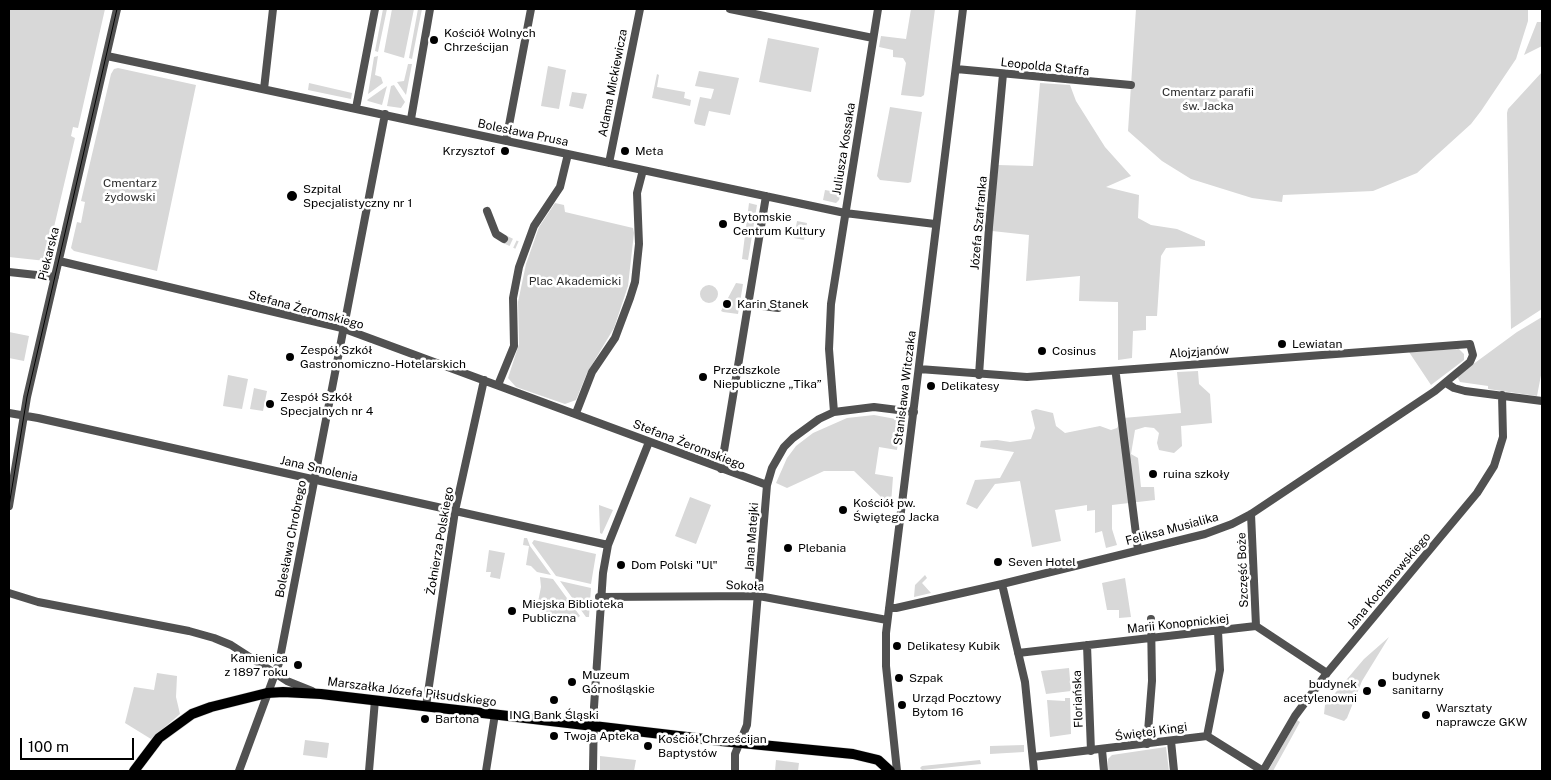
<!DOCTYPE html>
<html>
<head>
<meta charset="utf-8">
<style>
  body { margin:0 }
  #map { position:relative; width:1551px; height:780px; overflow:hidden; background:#fff; font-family:"Public Sans",sans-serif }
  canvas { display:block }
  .frame { position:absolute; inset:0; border:10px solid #000; pointer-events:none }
  .scale { position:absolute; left:20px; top:738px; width:114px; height:22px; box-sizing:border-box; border:2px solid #000; border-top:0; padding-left:6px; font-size:15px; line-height:18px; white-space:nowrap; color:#000; -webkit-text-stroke:4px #fff; paint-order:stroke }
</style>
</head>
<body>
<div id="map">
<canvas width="1551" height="780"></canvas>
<div class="frame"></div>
<div class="scale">100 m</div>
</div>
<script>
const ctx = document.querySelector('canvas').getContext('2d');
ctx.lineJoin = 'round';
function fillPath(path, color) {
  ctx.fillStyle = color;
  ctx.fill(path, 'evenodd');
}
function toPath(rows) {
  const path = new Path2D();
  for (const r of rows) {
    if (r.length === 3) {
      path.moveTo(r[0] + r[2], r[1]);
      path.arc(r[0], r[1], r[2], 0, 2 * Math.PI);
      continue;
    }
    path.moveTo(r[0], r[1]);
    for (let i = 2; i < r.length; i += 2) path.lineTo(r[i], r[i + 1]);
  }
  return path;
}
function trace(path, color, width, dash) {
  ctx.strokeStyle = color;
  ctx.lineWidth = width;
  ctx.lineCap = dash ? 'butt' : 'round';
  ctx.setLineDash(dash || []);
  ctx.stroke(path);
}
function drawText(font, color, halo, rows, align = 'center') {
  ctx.font = font + ' "Public Sans",sans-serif';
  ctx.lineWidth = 5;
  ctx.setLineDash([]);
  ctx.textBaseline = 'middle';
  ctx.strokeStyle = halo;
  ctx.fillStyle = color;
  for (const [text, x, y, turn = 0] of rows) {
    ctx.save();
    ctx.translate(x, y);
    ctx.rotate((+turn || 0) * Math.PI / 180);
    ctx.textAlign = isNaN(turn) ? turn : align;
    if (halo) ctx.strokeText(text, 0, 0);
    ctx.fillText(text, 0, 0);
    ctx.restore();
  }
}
const green = toPath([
  [9,9,105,9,78,128,73,127,71,136,75,138,46,261,9,257],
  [383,9,387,9,378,52,375,51],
  [392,9,414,9,404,58,384,52],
  [418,9,422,9,412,59,409,58],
  [911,9,935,9,924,95,921,97,901,95,906,63,903,58,893,57,893,50,879,47,881,36,906,39],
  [1136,9,1528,9,1528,21,1516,59,1481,111,1471,124,1417,173,1373,191,1283,195,1282,202,1252,198,1191,179,1162,161,1128,131],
  [1537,22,1542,22,1542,46,1524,55],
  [768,38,819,48,811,92,759,82],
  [378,56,375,75,381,77,383,83,368,94,374,57],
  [408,64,412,64,406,95,397,82,404,81],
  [548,66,566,70,559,109,541,106],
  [118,68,196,85,157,271,74,251,71,248,77,222,81,223,85,202,81,201,111,74,114,69],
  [699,71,739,78,730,115,709,111,705,126,695,124,694,121,700,97,711,99,714,89,695,86],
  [1542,72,1542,309,1511,329,1507,113,1508,109],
  [657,74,659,75,657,87,685,92,684,98,691,100,690,106,652,98],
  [309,83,352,93,351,99,308,90],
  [1040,83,1070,85,1076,101,1105,147,1131,176,1106,187,1139,195,1138,218,1151,225,1177,229,1205,241,1205,246,1166,248,1161,256,1157,316,1146,316,1146,330,1133,331,1132,358,1118,360,1118,302,1079,301,1080,276,1026,281,1029,235,992,231,998,165,1033,166],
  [394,85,405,102,401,108,387,106,391,86],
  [387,86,382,105,368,101,367,100],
  [572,92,587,94,583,109,569,106],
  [890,107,922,112,911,182,908,183,880,180,877,176],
  [516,131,554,139,553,144,515,136],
  [837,183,843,184,839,200,836,203,823,200,825,190,836,192],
  [555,203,564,205,565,212,633,228,634,233,628,286,614,328,587,373,576,400,565,404,516,387,508,378,519,344,518,302,526,264,539,227],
  [749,203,757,205,748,260,742,259],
  [797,221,807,223,804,240,794,238],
  [736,283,743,284,738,314,723,312,721,311],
  [709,294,9],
  [1542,317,1542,370,1537,396,1488,389,1488,386,1460,382,1457,376,1517,332],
  [9,332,29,336,24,361,9,358],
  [1459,349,1464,354,1464,360,1431,385,1409,352],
  [1198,371,1199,384,1210,394,1212,423,1181,426,1182,446,1174,453,1159,450,1157,443,1159,433,1154,428,1145,427,1135,430,1131,454,1138,458,1141,487,1154,487,1155,500,1112,505,1112,529,1117,545,1106,548,1102,531,1095,533,1095,510,1087,511,1087,505,1055,510,1061,541,1032,547,1020,481,995,484,977,509,966,504,975,480,1000,478,1014,452,980,447,981,441,997,440,1010,442,1031,439,1035,428,1031,411,1036,409,1053,413,1056,426,1065,433,1100,426,1111,430,1117,428,1123,418,1181,413,1177,372],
  [228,375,248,379,242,409,223,406],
  [254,388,267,391,263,411,250,409],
  [874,415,901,420,897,450,879,447,875,474,893,477,891,504,881,500,880,496,854,471,824,471,787,488,776,483,787,458,796,446,813,433,847,418],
  [690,497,711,505,696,544,675,536],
  [599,505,613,510,602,534,600,533],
  [524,538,527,538,530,546,551,575,537,572,531,566,526,565,529,546,523,545],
  [534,540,596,554,591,584,556,576,532,543],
  [489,550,505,553,500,579,490,577,491,572,486,572],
  [925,575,927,578,922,583,931,593,914,597,915,585],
  [540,577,553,579,580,616,576,619,542,613,537,607,541,587],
  [1125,578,1131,617,1119,618,1119,610,1107,610,1102,583],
  [560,581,591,588,589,617,586,617],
  [1389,637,1362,681,1347,718,1344,721,1324,714,1325,705,1364,659],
  [1069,668,1071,691,1046,694,1041,671],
  [157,673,177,676,176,697,180,714,151,739,125,723,134,687,154,690],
  [1065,698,1070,698,1071,734,1050,737,1047,700,1065,701],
  [1297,720,1300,722,1273,771,1268,771],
  [305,740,329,743,327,758,303,755],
  [1024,745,1024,752,990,754,990,746],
  [1166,747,1169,771,1108,771,1108,759,1112,755],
  [600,756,636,760,634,771,600,771],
  [776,760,799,763,798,771,775,771],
  [980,760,981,764,922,770,920,768,922,766]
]);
const minorTunnel = toPath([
  [504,239,517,245]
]);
const minor = toPath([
  [730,9,873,38],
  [107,56,845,213,935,224],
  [956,69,1131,85],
  [264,89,273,9],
  [356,108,375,9],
  [411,119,430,9],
  [506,141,531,9],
  [609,163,640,9],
  [487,211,496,234,504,239],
  [59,261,342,328,767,485],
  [9,272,55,277],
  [747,304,778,308],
  [979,375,989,227,1003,74],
  [1116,375,1138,550],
  [1446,383,1454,388,1465,391,1542,401],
  [498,385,514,346,513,298,519,267,534,226,560,187,568,154],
  [834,412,829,349,831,304,878,9],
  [9,413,38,418,608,545],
  [576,413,592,372,615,338,630,298,635,282,639,244,637,193,643,170],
  [721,469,766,196],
  [9,506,27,397,117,9],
  [1251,514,1256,626],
  [1002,584,1025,682,1034,771],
  [9,593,38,602,189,631,214,638,231,645,287,681,312,691],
  [599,597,759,596,887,620],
  [889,608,896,608,1002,584,1205,534,1232,524,1251,514,1435,391,1470,362,1473,355,1470,344,1027,377,919,369],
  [1087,645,1091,751],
  [1018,653,1256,626,1327,673],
  [426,706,455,511,484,380],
  [1207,736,1220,670,1218,631],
  [1171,741,1174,771],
  [1147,744,1152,681,1151,619],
  [1102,750,1104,771],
  [1033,757,1207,736,1263,771],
  [239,771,279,663,385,114],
  [369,771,375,700],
  [486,771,495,714],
  [593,771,594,707,603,573,608,545,649,442],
  [735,771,735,754,747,725,767,485,772,468,784,447,793,438,819,419,834,412,874,407,914,412],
  [897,771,886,666,886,633,963,9],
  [1263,771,1295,716,1327,673,1477,493,1494,466,1503,437,1502,395]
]);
const major = toPath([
  [134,771,159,738,192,714,211,707,267,693,283,692,321,694,721,741,853,754,878,760,890,771]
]);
const tram = toPath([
  [9,506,27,397,117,9]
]);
const markers = [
  [434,40,5,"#000"],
  [505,151,5,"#000"],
  [625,151,5,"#000"],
  [292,196,6,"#000"],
  [723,224,5,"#000"],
  [727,304,5,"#000"],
  [1282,344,5,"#000"],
  [1042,351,5,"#000"],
  [290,357,5,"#000"],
  [703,377,5,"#000"],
  [931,386,5,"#000"],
  [270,404,5,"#000"],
  [1153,474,5,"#000"],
  [843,510,5,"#000"],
  [788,548,5,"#000"],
  [998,562,5,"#000"],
  [621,565,5,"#000"],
  [512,611,5,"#000"],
  [897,646,5,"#000"],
  [298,665,5,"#000"],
  [899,678,5,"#000"],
  [572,682,5,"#000"],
  [1382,683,5,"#000"],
  [1367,691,5,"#000"],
  [554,700,5,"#000"],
  [902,705,5,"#000"],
  [1426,715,5,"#000"],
  [425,719,5,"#000"],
  [554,736,5,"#000"],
  [648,746,5,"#000"]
];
const poiNames = [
  ["Kościół Wolnych",444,33],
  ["Chrześcijan",444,47],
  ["Krzysztof",495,151,"right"],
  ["Meta",635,151],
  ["Szpital",303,189],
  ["Specjalistyczny nr 1",303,203],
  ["Bytomskie",733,217],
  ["Centrum Kultury",733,231],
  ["Karin Stanek",737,304],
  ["Lewiatan",1292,344],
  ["Zespół Szkół",300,350],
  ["Gastronomiczno-Hotelarskich",300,364],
  ["Cosinus",1052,351],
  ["Przedszkole",713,370],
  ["Niepubliczne „Tika”",713,384],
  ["Delikatesy",941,386],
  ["Zespół Szkół",280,397],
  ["Specjalnych nr 4",280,411],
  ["ruina szkoły",1163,474],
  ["Kościół pw.",853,503],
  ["Świętego Jacka",853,517],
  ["Plebania",798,548],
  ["Seven Hotel",1008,562],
  ["Dom Polski \"Ul\"",631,565],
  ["Miejska Biblioteka",522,604],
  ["Publiczna",522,618],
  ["Delikatesy Kubik",907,646],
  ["Kamienica",288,658,"right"],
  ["z 1897 roku",288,672,"right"],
  ["Muzeum",582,675],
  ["Górnośląskie",582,689],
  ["budynek",1392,676],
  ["sanitarny",1392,690],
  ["Szpak",909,678],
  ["budynek",1357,684,"right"],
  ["acetylenowni",1357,698,"right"],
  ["Urząd Pocztowy",912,698],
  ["Bytom 16",912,712],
  ["Warsztaty",1436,708],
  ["naprawcze GKW",1436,722],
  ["ING Bank Śląski",554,715,"center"],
  ["Bartona",435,719],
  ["Twoja Apteka",564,736],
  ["Kościół Chrześcijan",658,739],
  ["Baptystów",658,753]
];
const streetNames = [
  ["Leopolda Staffa",1045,67,6],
  ["Adama Mickiewicza",613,83,-79],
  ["Bolesława Prusa",523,133,12],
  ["Juliusza Kossaka",844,149,-81],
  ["Józefa Szafranka",979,223,-85],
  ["Piekarska",49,254,-76],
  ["Stefana Żeromskiego",306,310,15],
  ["Alojzjanów",1199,352,-4],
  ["Stanisława Witczaka",905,388,-83],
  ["Stefana Żeromskiego",689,445,21],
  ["Jana Smolenia",319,469,13],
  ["Feliksa Musialika",1172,529,-15],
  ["Jana Matejki",752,537,-86],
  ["Bolesława Chrobrego",291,539,-79],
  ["Żołnierza Polskiego",440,541,-80],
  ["Szczęść Boże",1243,570,-92],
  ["Jana Kochanowskiego",1389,581,-50],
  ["Sokoła",745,586,2],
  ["Marii Konopnickiej",1178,624,-6],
  ["Marszałka Józefa Piłsudskiego",412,692,7],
  ["Floriańska",1078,699,-92],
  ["Świętej Kingi",1151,732,-8]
];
const parkNames = [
  ["Cmentarz parafii",1208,92],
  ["św. Jacka",1208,106],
  ["Cmentarz",130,183],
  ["żydowski",130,197],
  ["Plac Akademicki",575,281]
];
fillPath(green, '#d8d8d8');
trace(minorTunnel, '#d9d9d9', 8, [8, 4]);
trace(major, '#dbdbdb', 11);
trace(minor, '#515151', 8);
trace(major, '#000', 10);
trace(tram, '#000', 1);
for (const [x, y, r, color] of markers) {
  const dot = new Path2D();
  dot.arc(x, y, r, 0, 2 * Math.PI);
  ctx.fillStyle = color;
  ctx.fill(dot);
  trace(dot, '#fff', 2);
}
drawText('12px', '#000', '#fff', poiNames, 'left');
drawText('12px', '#000', '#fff', streetNames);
drawText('12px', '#2f2f2f', '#fff', parkNames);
</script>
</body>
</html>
